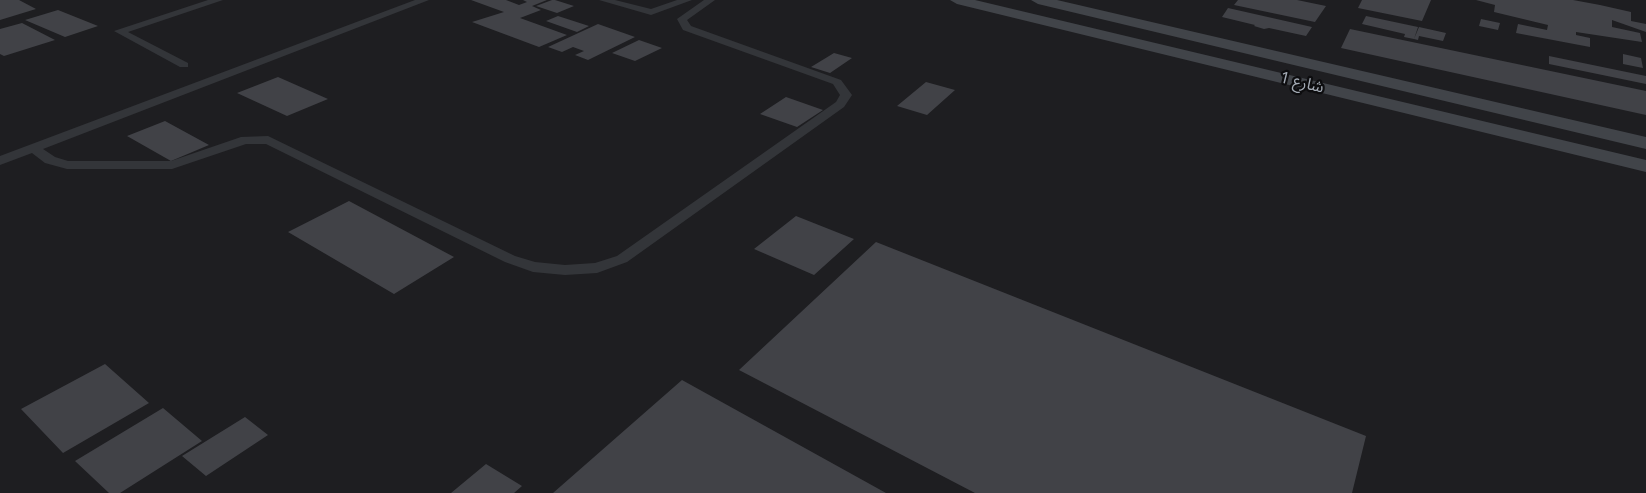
<!DOCTYPE html>
<html>
<head>
<meta charset="utf-8">
<style>
  body { margin:0 }
  canvas { display:block; background:#121214 }
</style>
</head>
<body>
<canvas width="1646" height="493"></canvas>
<script>
const ctx = document.querySelector('canvas').getContext('2d');
ctx.lineJoin = 'round';
function fillPath(path, color) {
  ctx.fillStyle = color;
  ctx.fill(path, 'evenodd');
}
function toPath(rows) {
  const path = new Path2D();
  for (const r of rows) {
    path.moveTo(r[0], r[1]);
    for (let i = 2; i < r.length; i += 2) path.lineTo(r[i], r[i + 1]);
  }
  return path;
}
function drawText(font, color, halo, rows, align = 'center') {
  ctx.font = font + ' "Noto Sans","Noto Sans Arabic",sans-serif';
  ctx.lineWidth = 4.5;
  ctx.setLineDash([]);
  ctx.textBaseline = 'middle';
  ctx.strokeStyle = halo;
  ctx.fillStyle = color;
  for (const [text, x, y, turn = 0] of rows) {
    ctx.save();
    ctx.translate(x, y);
    ctx.rotate((+turn || 0) * Math.PI / 180);
    ctx.textAlign = isNaN(turn) ? turn : align;
    if (halo) ctx.strokeText(text, 0, 0);
    ctx.fillText(text, 0, 0);
    ctx.restore();
  }
}
const built = toPath([
  [0,0,1646,0,1646,493,0,493]
]);
const building = toPath([
  [0,0,19,0,36,9,0,20],
  [471,0,506,0,519,5,527,2,523,0,547,0,532,6,541,10,520,18,567,35,539,47,472,22,504,12],
  [552,0,555,0,574,6,557,13,536,6],
  [1238,0,1297,0,1326,6,1315,22,1234,5],
  [1362,0,1431,0,1422,21,1358,8],
  [1476,0,1573,0,1600,5,1631,12,1631,21,1646,24,1646,32,1612,20,1612,27,1640,33,1642,42,1576,32,1576,35,1590,38,1590,47,1516,33,1518,24,1547,30,1548,25,1494,12,1495,5],
  [1228,8,1312,27,1306,36,1269,28,1264,29,1254,26,1255,25,1222,17],
  [58,10,98,26,65,37,25,20],
  [558,16,589,26,577,32,546,21],
  [1366,16,1418,27,1414,39,1404,37,1405,34,1362,24],
  [1481,19,1500,23,1498,30,1479,26],
  [22,23,55,40,4,56,0,54,0,29],
  [598,24,635,37,588,60,575,55,584,51,573,47,562,52,548,47],
  [1419,27,1446,33,1443,41,1419,36,1418,40,1414,39],
  [1350,29,1646,91,1646,115,1341,48],
  [639,40,662,48,635,61,612,53],
  [834,53,852,58,830,73,811,67],
  [1623,54,1641,58,1643,68,1623,64],
  [1549,56,1646,76,1646,84,1549,64],
  [278,77,328,99,287,116,237,93],
  [926,82,955,90,927,115,897,106],
  [786,97,823,110,797,127,760,114],
  [165,121,209,145,171,161,127,136],
  [349,201,454,257,394,294,288,232],
  [796,216,854,239,814,275,754,249],
  [876,242,1366,436,1352,493,975,493,739,370],
  [105,364,149,403,63,453,21,409],
  [682,380,886,493,553,493],
  [163,408,202,441,120,493,109,493,75,461],
  [245,417,268,435,206,476,182,456],
  [486,464,522,486,514,493,451,493]
]);
const street = toPath([
  [208,0,223,0,128,32,188,63,188,67,180,67,114,31,208,0],
  [415,0,429,0,43,149,55,157,68,161,171,161,241,137,268,136,515,256,535,262,565,265,595,263,617,256,836,102,840,95,833,84,683,30,677,19,704,0,715,0,687,20,691,26,841,80,852,95,844,107,627,262,597,273,565,275,533,272,505,262,266,144,246,144,172,169,67,169,45,163,32,153,0,165,0,156,415,0],
  [599,0,615,0,651,9,677,0,692,0,651,15,599,0]
]);
const secondary = toPath([
  [950,0,975,0,1646,160,1646,172,957,4,950,0],
  [1031,0,1057,0,1646,137,1646,149,1038,4,1031,0]
]);
const farStreetnames = [
  ["شارع 1",1302,83,14]
];
fillPath(built, '#1e1e21');
fillPath(building, '#414247');
fillPath(street, '#333539');
fillPath(secondary, '#414449');
drawText('16px', '#a3aab4', '#0d0d0f', farStreetnames);
</script>
</body>
</html>
